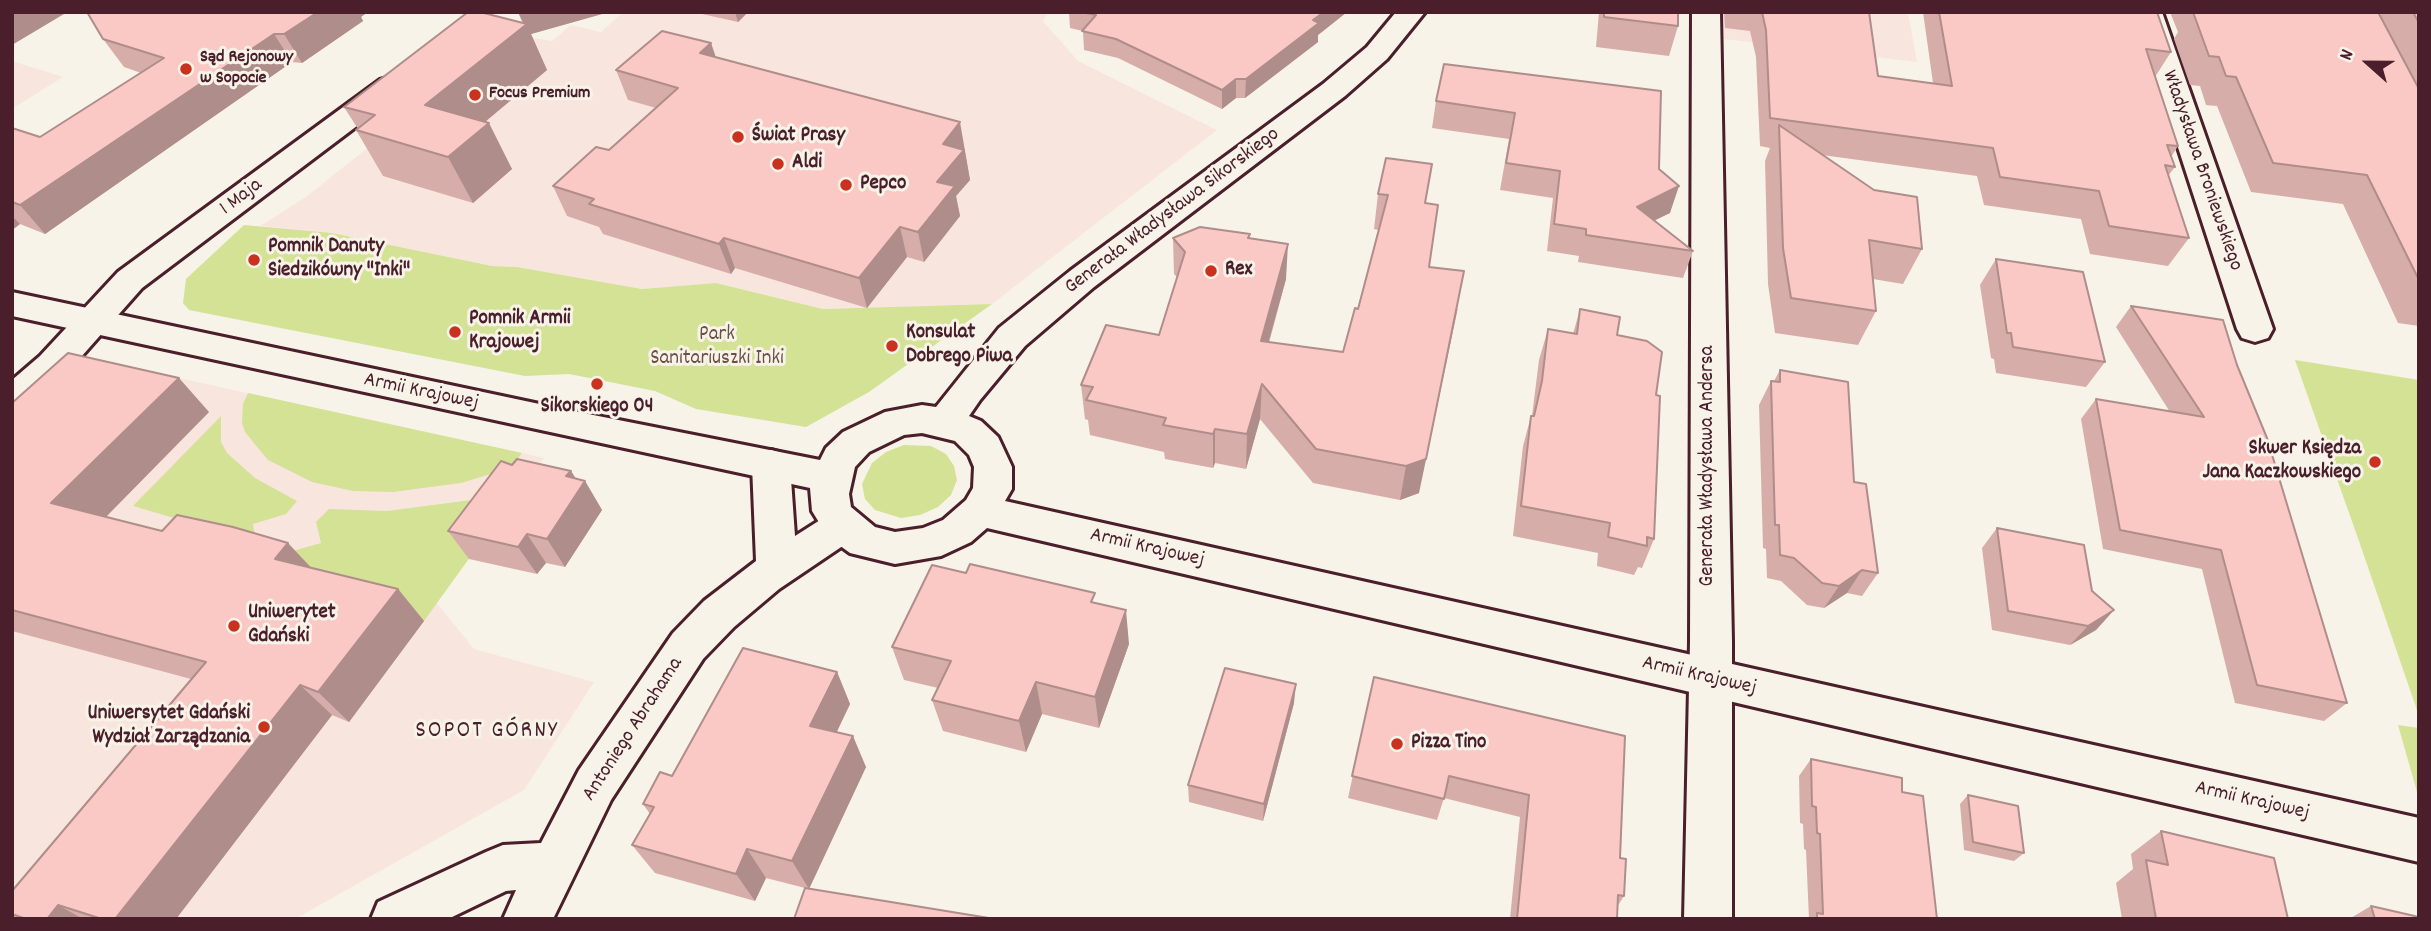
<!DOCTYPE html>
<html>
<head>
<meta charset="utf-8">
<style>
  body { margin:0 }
  #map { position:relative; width:2431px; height:931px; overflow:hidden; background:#f7f3e8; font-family:Dekko,sans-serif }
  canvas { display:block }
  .frame { position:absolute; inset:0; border:14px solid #4a1f2b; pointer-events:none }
  .north { position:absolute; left:2333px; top:28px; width:70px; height:70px; -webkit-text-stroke:5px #f7f3e8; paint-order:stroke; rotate:291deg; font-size:19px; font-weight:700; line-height:28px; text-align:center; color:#4a1f2b }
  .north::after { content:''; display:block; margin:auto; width:24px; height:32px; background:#4a1f2b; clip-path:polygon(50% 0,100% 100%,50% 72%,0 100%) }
</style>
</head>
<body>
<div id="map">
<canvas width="2431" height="931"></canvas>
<div class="frame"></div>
<div class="north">N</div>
</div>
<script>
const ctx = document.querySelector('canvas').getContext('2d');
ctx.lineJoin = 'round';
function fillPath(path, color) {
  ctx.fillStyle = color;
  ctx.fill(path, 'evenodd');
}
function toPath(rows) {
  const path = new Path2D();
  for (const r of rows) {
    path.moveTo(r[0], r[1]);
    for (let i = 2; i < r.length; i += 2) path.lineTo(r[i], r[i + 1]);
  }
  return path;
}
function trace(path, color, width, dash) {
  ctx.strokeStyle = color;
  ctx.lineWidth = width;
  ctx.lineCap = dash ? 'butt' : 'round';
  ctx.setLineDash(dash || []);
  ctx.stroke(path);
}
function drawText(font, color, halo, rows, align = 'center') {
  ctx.font = font + ' Dekko,sans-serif';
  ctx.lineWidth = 6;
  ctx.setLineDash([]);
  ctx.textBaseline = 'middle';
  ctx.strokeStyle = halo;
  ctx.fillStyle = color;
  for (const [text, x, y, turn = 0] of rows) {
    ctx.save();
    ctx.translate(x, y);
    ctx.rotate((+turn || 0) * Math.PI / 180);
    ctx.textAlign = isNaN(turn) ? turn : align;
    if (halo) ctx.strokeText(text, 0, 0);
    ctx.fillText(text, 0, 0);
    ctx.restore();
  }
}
const built = toPath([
  [623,12,1049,12,1043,21,1078,61,1217,130,992,304,823,309,716,283,642,289,517,267,492,266,332,233,260,226,306,197,510,34,552,41,571,25,601,32],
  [1723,12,1908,12,1917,62,1724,39],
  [12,61,63,77,12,109],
  [124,366,544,458,436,602,474,649,594,682,524,790,295,919,12,919,12,470]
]);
const green = toPath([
  [244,225,332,233,492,266,517,267,642,289,716,283,823,309,992,304,869,392,806,427,696,409,655,391,569,374,525,376,189,310,183,303,186,279],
  [2295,360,2419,380,2419,716,2360,544],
  [248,393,522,453,511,468,461,483,393,492,353,491,312,482,268,460,245,432,242,423,243,404],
  [221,416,221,442,227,453,255,478,297,501,286,514,253,524,256,542,133,506],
  [904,445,931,446,946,454,954,466,957,480,951,495,938,507,920,515,901,518,875,510,865,499,862,484,872,463,886,452],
  [479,499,499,517,424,621,314,593,330,572,282,560,289,552,321,543,316,522,329,509,387,511],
  [2398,725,2419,728,2419,799]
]);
const street = toPath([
  [1692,12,1720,12,1732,642,1732,919,1684,919,1690,642,1692,12],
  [2134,12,2162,12,2273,329,2268,338,2255,342,2242,338,2237,329,2134,12],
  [391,77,402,80,406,86,402,92,142,288,66,374,25,411,12,415,12,380,40,356,118,272,380,80,391,77],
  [771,450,785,454,790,465,795,536,828,515,842,510,856,515,862,526,856,537,779,589,734,627,703,659,611,800,553,919,503,919,516,890,506,891,448,919,371,919,378,902,486,852,503,845,541,843,579,770,673,633,704,601,756,561,752,465,757,454,771,450]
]);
const secondary = toPath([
  [1396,12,1425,12,1387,59,1345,96,1094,287,1025,346,980,400,969,416,981,421,998,437,1012,467,1012,489,1005,501,2419,818,2419,862,987,528,971,542,941,556,895,564,850,553,828,537,812,511,810,488,12,316,12,292,563,409,820,460,826,448,843,432,885,412,922,405,936,407,999,328,1070,271,1323,84,1367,47,1396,12],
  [922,433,955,441,969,455,974,467,973,488,966,500,943,520,923,528,895,532,875,527,851,507,849,494,855,467,869,452,904,435,922,433]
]);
const wall = toPath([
  [518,12,602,14,531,34,547,70,485,122,512,169,473,203,383,176,356,130,358,129,344,107,523,24],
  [693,12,748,12,738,22],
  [1069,12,1347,12,1318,35,1318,42,1245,98,1236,98,1222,109,1118,58,1084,50,1083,31,1070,28],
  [1599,12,1678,12,1678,26,1669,56,1596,47],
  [1724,12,1869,12,1878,76,1933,83,1923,12,2157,12,2171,52,2155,77,2178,146,2171,157,2175,167,2168,176,2189,238,2168,266,2090,254,2081,219,1984,205,1977,176,1822,155,1922,249,1903,284,1873,279,1876,311,1858,345,1775,333,1768,284,1765,161,1770,148,1760,146,1756,57,1750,31,1725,28],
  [2170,12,2378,12,2380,16,2382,12,2419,12,2419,326,2398,323,2343,204,2251,192,2217,106,2206,105,2200,86,2190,85,2174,39,2178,32],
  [361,17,363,21,302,63,292,62,45,234,20,224,12,230,12,128,40,137,141,73,124,67,103,39],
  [711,43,716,58,965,152,970,180,956,196,960,216,924,262,907,257,867,308,735,268,731,274,603,234,599,227,567,216,553,186,609,150,656,108,628,100,616,70],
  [1444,64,1659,169,1670,213,1654,220,1693,251,1683,278,1578,262,1579,256,1547,251,1553,198,1500,190,1509,139,1432,128,1436,101],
  [1386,158,1426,204,1429,267,1419,493,1400,500,1313,483,1260,419,1246,469,1215,463,1213,468,1165,459,1164,452,1090,435,1088,420,1085,419,1081,385,1159,335,1177,277,1174,274,1173,238,1249,238,1286,279,1269,343,1343,352,1358,309,1378,230,1374,229,1378,194],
  [1996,259,2105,362,2086,387,1996,373,1994,359,1991,358,1980,285],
  [2131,306,2237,365,2347,703,2324,721,2235,703,2202,569,2103,549,2081,419,2096,399,2170,412,2116,327],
  [1580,309,1617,335,1656,395,1654,539,1642,568,1638,567,1634,575,1597,566,1598,553,1513,536,1523,446,1531,416,1532,416,1539,360,1548,329,1573,334],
  [1780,370,1854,482,1878,573,1862,596,1847,593,1824,608,1807,605,1781,581,1767,578,1766,549,1763,548,1759,405,1771,381,1774,381],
  [12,403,209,412,106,517,398,589,424,621,349,722,332,715,176,919,14,919,12,918,12,891,191,679,12,631],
  [512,465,571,471,576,479,585,481,602,510,565,567,546,563,537,574,469,559,448,531],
  [1997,528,2092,591,2114,610,2096,630,2070,645,1992,630,1982,548],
  [1096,603,1129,644,1099,728,1042,714,1026,752,943,731,932,700,938,688,904,680,892,647],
  [837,672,850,704,836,732,866,767,809,889,766,878,755,901,655,873,632,845,650,814,643,804,672,776],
  [1374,677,1620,858,1624,896,1617,907,1617,919,1510,919,1520,817,1444,798,1437,820,1348,798],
  [1294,703,1263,821,1189,802,1188,785],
  [1811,759,1902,792,1937,919,1809,919,1806,850,1804,849,1803,824,1800,823,1799,776],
  [1968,795,2024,853,2014,861,1964,850,1960,804],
  [2161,831,2288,919,2122,919,2116,883,2133,869,2131,854],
  [2371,906,2419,919,2349,919]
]);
const shadedWall = toPath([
  [12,12,62,12,64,14,12,45],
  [318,12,368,12,361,17,363,21,302,63,284,34],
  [518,12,603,12,602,14,531,34,547,70,450,151,425,105,525,26],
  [735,12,748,12,738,22],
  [1324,12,1347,12,1318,35,1318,42,1245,98,1246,79],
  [274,34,292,62,45,234,20,205],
  [711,43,721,73,700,53],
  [1236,79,1236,98,1222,109,1222,90],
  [960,122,970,180,956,196,960,216,924,262,918,232,937,182,943,144],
  [489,123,512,169,473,203,448,157],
  [1679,186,1670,213,1629,233,1637,207],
  [12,216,20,224,12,230],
  [900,227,907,257,867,308,859,278],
  [724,238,735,268,731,274,719,244],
  [1288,244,1286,279,1259,376,1261,341],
  [1458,307,1419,493,1400,500,1406,466],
  [179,378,209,412,87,536,51,503],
  [1262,384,1260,419,1246,469,1247,434],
  [1215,429,1215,463,1213,468,1213,434],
  [571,471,581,487,585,481,602,510,565,567,547,539,566,476],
  [527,534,546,563,537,574,518,547],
  [288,543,318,575,275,559],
  [1862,570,1847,593,1824,608,1839,586],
  [398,589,424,621,349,722,318,692],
  [1126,610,1129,644,1099,728,1095,697],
  [2114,610,2096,630,2070,645,2088,626],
  [837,672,850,704,825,757,810,726],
  [1036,682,1042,714,1026,752,1019,721],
  [1296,684,1294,703,1263,821,1264,804],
  [300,685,332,715,176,919,115,919],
  [853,736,866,767,809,889,792,861],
  [747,849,766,878,755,901,736,874],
  [58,905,83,919,47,919]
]);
const building = toPath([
  [87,12,318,12,284,34,274,34,20,205,12,202,12,128,40,137,164,58,103,39,87,12],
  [468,12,480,12,527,24,425,105,489,123,448,157,356,130,375,115,344,107,468,12],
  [1081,12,1324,12,1313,20,1319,23,1246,79,1236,79,1222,90,1116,39,1082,31,1096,15,1081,12],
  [1604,12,1678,12,1678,26,1604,17,1604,12],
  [1762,12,1869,12,1878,76,1952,86,1939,12,2157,12,2171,52,2146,49,2178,146,2167,145,2175,167,2165,165,2189,238,2109,226,2099,191,2000,177,1993,148,1770,118,1766,30,1762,12],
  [2193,12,2378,12,2419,89,2419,280,2367,175,2273,163,2236,77,2226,76,2219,57,2209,56,2193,12],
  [2413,12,2419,12,2419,23,2413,12],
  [662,31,711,43,700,53,960,122,943,144,964,150,937,182,955,186,918,232,900,227,859,278,724,238,719,244,589,204,594,199,553,186,596,147,609,150,678,88,616,70,662,31],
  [1444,64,1661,91,1659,169,1679,186,1637,207,1693,251,1586,235,1586,229,1554,224,1560,171,1506,163,1515,113,1436,101,1444,64],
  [1779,125,1874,190,1917,197,1922,249,1869,240,1876,311,1791,298,1783,248,1779,125],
  [1386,158,1432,164,1425,203,1438,205,1429,267,1464,271,1426,459,1406,466,1316,449,1262,384,1247,434,1215,429,1213,434,1163,425,1166,418,1086,400,1093,387,1081,385,1106,325,1159,335,1185,252,1173,238,1200,227,1250,234,1248,238,1288,244,1261,341,1343,352,1355,308,1358,309,1388,195,1378,194,1386,158],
  [1996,259,2083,272,2105,362,2013,347,2011,333,2007,333,1996,259],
  [2131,306,2223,320,2237,365,2267,438,2347,703,2257,685,2221,550,2120,530,2096,399,2204,417,2131,306],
  [1580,309,1620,317,1617,335,1647,341,1662,352,1656,395,1660,396,1654,539,1647,537,1647,546,1608,537,1610,523,1521,506,1531,416,1534,416,1542,381,1548,329,1577,334,1580,309],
  [68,353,179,378,51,503,162,531,177,515,233,527,288,543,275,559,398,589,318,692,300,685,115,919,102,919,58,905,47,919,26,919,12,914,12,891,206,662,12,610,12,403,68,353],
  [1780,370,1848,382,1854,482,1866,484,1878,573,1862,570,1839,586,1822,583,1794,558,1780,555,1779,525,1775,525,1771,381,1780,382,1780,370],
  [517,459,571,471,566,476,585,481,547,539,527,534,518,547,448,531,501,461,512,465,517,459],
  [1997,528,2084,545,2092,591,2114,610,2088,626,2008,611,1997,528],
  [970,564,1095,593,1091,602,1126,610,1095,697,1036,682,1019,721,932,700,951,661,892,647,932,565,966,573,970,564],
  [743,648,837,672,810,726,853,736,792,861,747,849,736,874,632,845,654,807,643,804,660,772,672,776,743,648],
  [1225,668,1296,684,1264,804,1188,785,1225,668],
  [1374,677,1625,736,1620,858,1626,859,1624,896,1618,895,1617,919,1517,919,1529,795,1449,776,1444,799,1352,776,1374,677],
  [1811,759,1902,778,1902,792,1923,796,1937,919,1817,919,1817,913,1823,914,1820,834,1817,833,1816,807,1812,806,1811,759],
  [1968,795,2018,806,2024,853,1973,842,1968,795],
  [2161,831,2274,858,2288,919,2156,919,2146,860,2168,865,2161,831],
  [805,888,995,919,794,919,805,888],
  [2371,906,2419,917,2419,919,2375,919,2371,906]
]);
const markers = [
  [186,69,7,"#c8321e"],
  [475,95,7,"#c8321e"],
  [738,137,7,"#c8321e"],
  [778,164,7,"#c8321e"],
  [846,185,7,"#c8321e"],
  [254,260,7,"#c8321e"],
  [1211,271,7,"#c8321e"],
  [455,332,7,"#c8321e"],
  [892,346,7,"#c8321e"],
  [597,384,7,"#c8321e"],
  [2375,462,7,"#c8321e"],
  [234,626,7,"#c8321e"],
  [264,727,7,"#c8321e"],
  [1397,744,7,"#c8321e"]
];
const farPoinames = [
  ["Sąd Rejonowy",200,59],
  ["w Sopocie",200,80],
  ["Focus Premium",489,95]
];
const poiNames = [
  ["Świat Prasy",752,137],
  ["Aldi",792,164],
  ["Pepco",860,185],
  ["Pomnik Danuty",268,248],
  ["Siedzikówny \"Inki\"",268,272],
  ["Rex",1225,271],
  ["Pomnik Armii",469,320],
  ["Krajowej",469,344],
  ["Konsulat",906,334],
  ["Dobrego Piwa",906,358],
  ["Sikorskiego 04",597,408,"center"],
  ["Skwer Księdza",2361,450,"right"],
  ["Jana Kaczkowskiego",2361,474,"right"],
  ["Uniwerytet",248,614],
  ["Gdański",248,638],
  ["Uniwersytet Gdański",250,715,"right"],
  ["Wydział Zarządzania",250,739,"right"],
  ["Pizza Tino",1411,744]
];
const streetNames = [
  ["Władysława Broniewskiego",2201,171,71],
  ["1 Maja",242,198,-37],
  ["Generała Władysława Sikorskiego",1173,212,-37],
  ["Armii Krajowej",421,393,12],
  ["Generała Władysława Andersa",1709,466,-90],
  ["Armii Krajowej",1147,549,13],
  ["Armii Krajowej",1699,677,13],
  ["Antoniego Abrahama",634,730,-57],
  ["Armii Krajowej",2252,802,13]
];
const parkNames = [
  ["Park",717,336],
  ["Sanitariuszki Inki",717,360]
];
const quarterNames = [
  ["SOPOT GÓRNY",487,733]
];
fillPath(built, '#f8e6de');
fillPath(green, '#d4e295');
trace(street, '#4a1f2b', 6);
trace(secondary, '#4a1f2b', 6);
fillPath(street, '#f7f3e8');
fillPath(secondary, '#f7f3e8');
fillPath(wall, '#d7ada9');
fillPath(shadedWall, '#af8d8a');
fillPath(building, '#fac9c5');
trace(building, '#af8d8a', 2);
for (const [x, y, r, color] of markers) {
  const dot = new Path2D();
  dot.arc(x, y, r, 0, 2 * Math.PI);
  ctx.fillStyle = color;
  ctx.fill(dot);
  trace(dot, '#f7f3e8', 2.5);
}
drawText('bold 18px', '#4a1f2b', '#f7f3e8', farPoinames, 'left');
drawText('bold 21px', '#4a1f2b', '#f7f3e8', poiNames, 'left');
drawText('21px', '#4a1f2b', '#f7f3e8', streetNames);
drawText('21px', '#6c5046', '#f7f3e8', parkNames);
ctx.letterSpacing = '2px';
drawText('24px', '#4a1f2b', '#f7f3e8', quarterNames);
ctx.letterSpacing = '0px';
</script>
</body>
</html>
